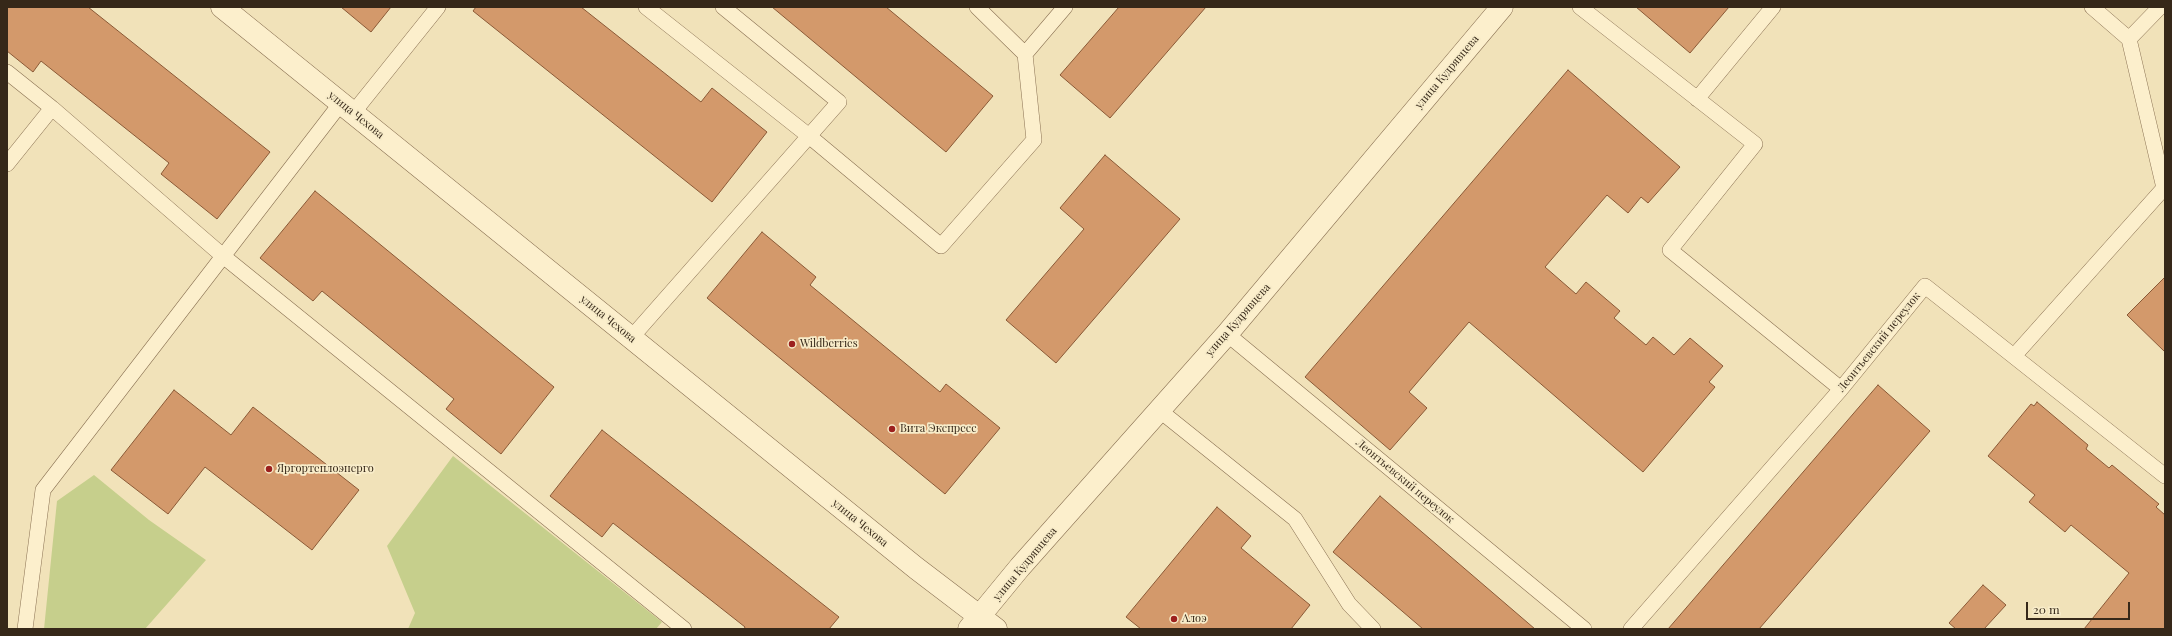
<!DOCTYPE html>
<html>
<head>
<meta charset="utf-8">
<style>
  body { margin:0 }
  #map { position:relative; width:2172px; height:636px; overflow:hidden; background:#f1e2b9; font-family:"Playfair Display",serif }
  canvas { display:block }
  .frame { position:absolute; inset:0; border:8px solid #362819; pointer-events:none }
  .scale { position:absolute; left:2026px; top:602px; width:104px; height:18px; box-sizing:border-box; border:2px solid #362819; border-top:0; padding-left:5px; font-size:12px; line-height:14px; white-space:nowrap; color:#362819; -webkit-text-stroke:3px #f8ecc9; paint-order:stroke }
</style>
</head>
<body>
<div id="map">
<canvas width="2172" height="636"></canvas>
<div class="frame"></div>
<div class="scale">20 m</div>
</div>
<script>
const ctx = document.querySelector('canvas').getContext('2d');
ctx.lineJoin = 'round';
function fillPath(path, color) {
  ctx.fillStyle = color;
  ctx.fill(path, 'evenodd');
}
function toPath(rows) {
  const path = new Path2D();
  for (const r of rows) {
    path.moveTo(r[0], r[1]);
    for (let i = 2; i < r.length; i += 2) path.lineTo(r[i], r[i + 1]);
  }
  return path;
}
function trace(path, color, width, dash) {
  ctx.strokeStyle = color;
  ctx.lineWidth = width;
  ctx.lineCap = dash ? 'butt' : 'round';
  ctx.setLineDash(dash || []);
  ctx.stroke(path);
}
function drawText(font, color, halo, rows, align = 'center') {
  ctx.font = font + ' "Playfair Display",serif';
  ctx.lineWidth = 3.5;
  ctx.setLineDash([]);
  ctx.textBaseline = 'middle';
  ctx.strokeStyle = halo;
  ctx.fillStyle = color;
  for (const [text, x, y, turn = 0] of rows) {
    ctx.save();
    ctx.translate(x, y);
    ctx.rotate((+turn || 0) * Math.PI / 180);
    ctx.textAlign = isNaN(turn) ? turn : align;
    if (halo) ctx.strokeText(text, 0, 0);
    ctx.fillText(text, 0, 0);
    ctx.restore();
  }
}
const green = toPath([
  [453,456,662,622,656,629,408,629,415,613,387,546],
  [94,475,149,520,206,560,145,629,44,629,57,501]
]);
const building = toPath([
  [7,7,88,7,270,152,217,219,161,174,169,163,41,61,33,72,7,51,7,7],
  [341,7,391,7,371,32,341,7],
  [476,7,581,7,701,102,712,88,767,132,712,202,473,11,476,7],
  [772,7,886,7,993,96,946,152,772,7],
  [1119,7,1206,7,1110,118,1060,75,1119,7],
  [1636,7,1729,7,1690,53,1636,7],
  [1568,70,1680,167,1648,203,1641,197,1628,213,1607,195,1545,267,1576,294,1586,282,1620,311,1614,318,1646,345,1653,337,1674,355,1690,338,1723,366,1709,382,1715,387,1643,472,1469,322,1409,392,1427,408,1390,450,1305,377,1568,70],
  [1105,155,1180,219,1056,363,1006,320,1084,229,1060,208,1105,155],
  [315,191,554,387,501,454,446,409,454,399,322,291,313,301,260,258,315,191],
  [762,232,816,277,810,285,940,392,946,384,1000,428,945,494,707,298,762,232],
  [2165,277,2165,352,2127,315,2165,277],
  [1878,385,1930,431,1759,629,1668,629,1878,385],
  [174,390,231,435,253,407,359,490,312,550,205,467,168,514,111,470,174,390],
  [2037,402,2088,445,2086,449,2109,468,2112,465,2159,504,2156,507,2165,515,2165,629,2084,629,2129,573,2071,525,2065,532,2029,502,2035,495,1988,456,2031,404,2034,406,2037,402],
  [602,430,839,617,829,629,744,629,745,627,613,523,602,537,550,496,602,430],
  [1380,496,1535,629,1423,629,1333,552,1380,496],
  [1217,507,1251,536,1241,548,1310,605,1291,629,1141,629,1126,617,1217,507],
  [1983,585,2006,605,1984,629,1956,629,1949,623,1983,585]
]);
const service = toPath([
  [646,7,809,136,941,246,1034,140,1025,54,1065,7],
  [977,7,1025,54],
  [1580,7,1755,144,1670,250,1841,389],
  [2092,7,2129,39],
  [7,72,52,108],
  [1697,99,1773,7],
  [353,113,438,7],
  [7,164,52,108,223,256,684,629],
  [1227,334,1584,629],
  [631,338,839,102,723,7],
  [2014,356,2164,188,2129,39,2160,7],
  [1159,410,1295,519,1349,604,1373,629],
  [25,629,43,490,341,103],
  [1631,629,1841,389,1925,286,2165,476]
]);
const minor = toPath([
  [969,629,1020,567,1227,334,1502,7]
]);
const tertiary = toPath([
  [222,7,916,568,996,629]
]);
const markers = [
  [792,344,4,"#9c201e"],
  [892,429,4,"#9c201e"],
  [269,469,4,"#9c201e"],
  [1174,619,4,"#9c201e"]
];
const streetNames = [
  ["улица Кудрявцева",1447,72,-50],
  ["улица Чехова",356,115,39],
  ["улица Чехова",608,319,39],
  ["улица Кудрявцева",1238,320,-49],
  ["Леонтьевский переулок",1879,342,-51],
  ["Леонтьевский переулок",1405,481,40],
  ["улица Чехова",860,523,39],
  ["улица Кудрявцева",1025,564,-50]
];
const poiNames = [
  ["Wildberries",800,344],
  ["Вита Экспресс",900,429],
  ["Яргортеплоэнерго",277,469],
  ["Алоэ",1182,619]
];
fillPath(green, '#c6cf8c');
fillPath(building, '#d3996b');
trace(building, '#8a5936', 1);
trace(service, '#897052', 16);
trace(minor, '#897052', 23);
trace(tertiary, '#897052', 23);
trace(service, '#fcefcc', 15);
trace(minor, '#fcefcc', 22);
trace(tertiary, '#fcefcc', 22);
for (const [x, y, r, color] of markers) {
  const dot = new Path2D();
  dot.arc(x, y, r, 0, 2 * Math.PI);
  ctx.fillStyle = color;
  ctx.fill(dot);
  trace(dot, '#f8ecc9', 1.5);
}
drawText('11px', '#362819', '#f8ecc9', streetNames);
drawText('11px', '#362819', '#f8ecc9', poiNames, 'left');
</script>
</body>
</html>
